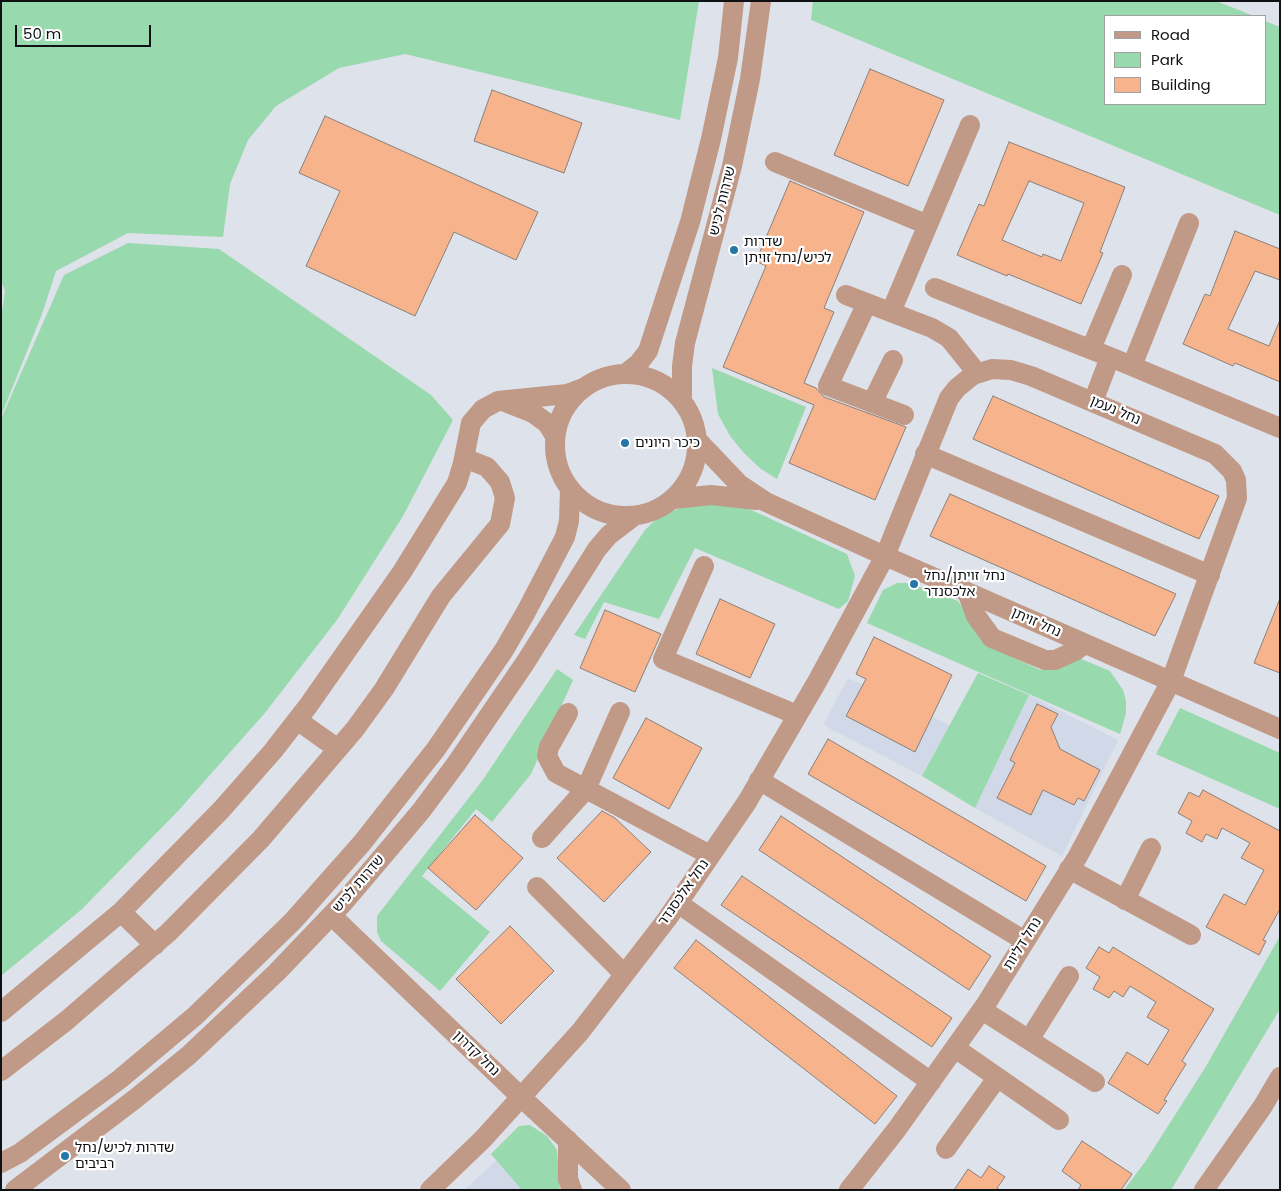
<!DOCTYPE html>
<html>
<head>
<meta charset="utf-8">
<style>
  body { margin:0 }
  #map { position:relative; width:1281px; height:1191px; overflow:hidden; background:#dee2ea; font-family:Poppins,sans-serif }
  canvas { display:block }
  .frame { position:absolute; inset:0; border:2px solid #101114; pointer-events:none }
  .legend { position:absolute; left:1104px; top:15px; width:162px; height:90px; box-sizing:border-box; background:#fff; border:1px solid #9fa0a1; margin:0; padding:6px 9px; list-style:none; font-size:15px; color:#101114 }
  .legend li { display:flex; align-items:center; gap:10px; height:25px }
  .legend b { width:25px; border:1px solid #9fa0a1 }
  .scale { position:absolute; left:15px; top:25px; width:136px; height:22px; box-sizing:border-box; border:2px solid #101114; border-top:0; padding-left:6px; font-size:15px; line-height:18px; white-space:nowrap; color:#101114; -webkit-text-stroke:4px #fff; paint-order:stroke }
</style>
</head>
<body>
<div id="map">
<canvas width="1281" height="1191"></canvas>
<div class="frame"></div>
<ul class="legend">
<li><b style="height:6px;background:#c09987"></b>Road</li>
<li><b style="height:14px;background:#98d9ad"></b>Park</li>
<li><b style="height:14px;background:#f7b38b"></b>Building</li>
</ul>
<div class="scale">50 m</div>
</div>
<script>
const ctx = document.querySelector('canvas').getContext('2d');
ctx.lineJoin = 'round';
function fillPath(path, color) {
  ctx.fillStyle = color;
  ctx.fill(path, 'evenodd');
}
function toPath(rows) {
  const path = new Path2D();
  for (const r of rows) {
    if (r.length === 3) {
      path.moveTo(r[0] + r[2], r[1]);
      path.arc(r[0], r[1], r[2], 0, 2 * Math.PI);
      continue;
    }
    path.moveTo(r[0], r[1]);
    for (let i = 2; i < r.length; i += 2) path.lineTo(r[i], r[i + 1]);
  }
  return path;
}
function trace(path, color, width, dash) {
  ctx.strokeStyle = color;
  ctx.lineWidth = width;
  ctx.lineCap = dash ? 'butt' : 'round';
  ctx.setLineDash(dash || []);
  ctx.stroke(path);
}
function drawText(font, color, halo, rows, align = 'center') {
  ctx.font = font + ' Poppins,"Noto Sans Hebrew",sans-serif';
  ctx.lineWidth = 4.5;
  ctx.setLineDash([]);
  ctx.textBaseline = 'middle';
  ctx.strokeStyle = halo;
  ctx.fillStyle = color;
  for (const [text, x, y, turn = 0] of rows) {
    ctx.save();
    ctx.translate(x, y);
    ctx.rotate((+turn || 0) * Math.PI / 180);
    ctx.textAlign = isNaN(turn) ? turn : align;
    if (halo) ctx.strokeText(text, 0, 0);
    ctx.fillText(text, 0, 0);
    ctx.restore();
  }
}
const built = toPath([
  [848,678,950,725,922,776,823,725],
  [1029,695,1118,740,1062,856,975,808],
  [497,1160,522,1190,464,1190]
]);
const green = toPath([
  [1,1,699,1,680,120,405,54,339,68,276,106,248,140,230,184,223,237,128,233,56,271,42,314,1,416,1,319,5,291,1,280],
  [813,1,1216,1,1254,16,1105,16,1105,104,1265,104,1265,21,1280,27,1280,215,811,20],
  [128,243,219,249,431,395,453,420,403,516,337,620,264,714,178,811,81,910,1,976,1,419,64,275],
  [712,368,806,407,777,479,761,469,744,453,730,436,718,414],
  [721,502,747,508,847,554,855,576,848,601,839,609,695,548,659,619,604,602,585,639,574,635,645,530,658,517,687,505],
  [897,583,909,583,958,601,987,645,1040,670,1074,656,1110,671,1123,690,1126,701,1126,713,1120,734,867,623,883,590],
  [557,669,573,680,531,774,492,822,476,809,422,876,490,932,440,991,381,941,377,932,377,916,482,781],
  [978,673,1029,695,975,808,922,776],
  [1180,708,1280,753,1280,809,1156,754],
  [1280,936,1280,1009,1171,1190,1124,1190,1145,1162,1205,1068],
  [530,1125,547,1136,557,1150,560,1190,522,1190,491,1154,519,1126]
]);
const building = toPath([
  [870,69,944,100,908,186,834,155,870,69],
  [492,90,582,123,564,173,474,141,492,90],
  [325,116,538,212,516,260,454,232,415,316,306,266,340,191,299,173,325,116],
  [1009,142,1125,187,1100,252,1103,253,1081,304,1008,274,1007,276,957,255,979,204,984,206,1009,142],
  [1029,181,1084,203,1061,261,1043,254,1042,257,1002,240,1029,181],
  [790,181,864,212,824,308,834,312,804,383,816,388,824,397,906,427,875,500,789,463,814,405,723,367,766,266,756,261,790,181],
  [1235,231,1280,249,1280,280,1255,271,1228,329,1269,346,1280,320,1280,382,1235,363,1233,366,1183,344,1205,294,1210,296,1235,231],
  [993,396,1219,496,1199,539,973,439,993,396],
  [950,494,1176,594,1155,636,930,536,950,494],
  [720,599,775,624,750,678,696,654,720,599],
  [1279,601,1280,601,1280,673,1254,663,1279,601],
  [605,610,661,634,635,692,580,668,605,610],
  [874,637,952,675,915,752,846,716,866,679,856,674,874,637],
  [1037,704,1058,714,1051,727,1060,749,1100,770,1084,801,1078,798,1074,805,1043,790,1031,815,997,798,1015,763,1010,760,1037,704],
  [646,718,702,748,669,809,613,778,646,718],
  [828,739,1046,866,1026,901,808,774,828,739],
  [1203,790,1280,831,1280,909,1263,940,1266,941,1259,955,1206,927,1224,894,1245,905,1264,870,1241,858,1250,843,1222,828,1217,839,1206,834,1202,842,1186,833,1192,821,1178,813,1189,792,1199,797,1203,790],
  [602,811,615,818,651,852,604,902,557,858,602,811],
  [475,815,523,858,476,910,428,868,475,815],
  [781,816,991,956,969,990,759,850,781,816],
  [742,876,952,1018,932,1047,721,905,742,876],
  [510,926,554,971,501,1024,456,979,510,926],
  [696,940,897,1096,875,1124,674,968,696,940],
  [1099,947,1109,953,1113,947,1214,1009,1182,1061,1186,1064,1164,1100,1167,1101,1158,1114,1108,1083,1127,1052,1148,1065,1169,1030,1147,1017,1156,1002,1130,986,1123,997,1114,991,1109,998,1093,989,1100,977,1086,968,1099,947],
  [1082,1141,1132,1174,1121,1190,1078,1190,1081,1185,1062,1171,1082,1141],
  [989,1166,1005,1177,997,1188,1000,1190,954,1190,968,1169,981,1178,989,1166]
]);
const minor = toPath([
  [775,162,928,225],
  [935,288,1110,357,1280,428],
  [846,295,932,328,949,338,977,373],
  [867,303,828,386,904,415],
  [891,312,970,125],
  [1091,349,1122,275],
  [1132,366,1189,223],
  [626,445,71],
  [625,374,638,364,648,351,690,222,711,139,728,58,734,1],
  [682,400,682,366,685,343,732,166,750,79,761,1],
  [505,402,533,413,547,423,555,436],
  [1093,402,1110,357],
  [872,403,893,360],
  [698,441,739,484,766,502,885,556,1280,729],
  [925,454,1210,575],
  [673,499,711,495,757,500],
  [704,566,663,659,797,715],
  [967,592,976,616,992,638,1045,660,1055,660,1075,651,1084,644],
  [568,713,549,747,547,756,556,773,710,855],
  [297,720,338,749],
  [759,780,1025,941],
  [542,838,586,789,620,712],
  [1069,869,1191,935],
  [537,887,624,974],
  [1125,900,1151,848],
  [678,903,931,1082],
  [121,912,155,945],
  [332,916,521,1097,621,1190],
  [982,1010,1095,1082],
  [1,1012,121,912,222,809,273,751,308,706,402,572,457,483,463,463,471,423,483,409,498,401,567,394,583,388],
  [1029,1040,1069,976],
  [955,1048,1059,1120],
  [1,1071,66,1021,169,932,261,839,355,729,384,689,441,596,500,524,505,498,500,482,487,467,464,458],
  [568,1140,568,1179,572,1190],
  [946,1149,997,1078],
  [1,1163,20,1153,120,1079,195,1016,293,921,362,843,436,749,504,650,526,612,565,537,569,521,570,489],
  [15,1190,135,1099,189,1055,277,972,344,902,421,811,456,764,525,663,597,549,609,535,634,516],
  [430,1190,483,1139,580,1032,667,919,747,802,818,680,885,556,949,398,957,388,973,375,992,369,1011,370,1031,376,1215,454,1232,471,1236,480,1237,498,1171,681,1078,856,986,1004,897,1129,849,1190],
  [1204,1190,1263,1106,1280,1077]
]);
const markers = [
  [734,250,5,"#2478a8"],
  [625,443,5,"#2478a8"],
  [914,584,5,"#2478a8"],
  [65,1156,5,"#2478a8"]
];
const streetNames = [
  ["שדרות לכיש",723,201,-76],
  ["נחל נעמן",1115,411,23],
  ["נחל זויתן",1036,623,24],
  ["שדרות לכיש",359,884,-49],
  ["נחל אלכסנדר",684,893,-55],
  ["נחל דליות",1023,944,-58],
  ["נחל קדרון",476,1054,44]
];
const poiNames = [
  ["שדרות",744,242],
  ["לכיש/נחל זויתן",744,258],
  ["כיכר היונים",635,443],
  ["נחל זויתן/נחל",924,576],
  ["אלכסנדר",924,592],
  ["שדרות לכיש/נחל",75,1148],
  ["רביבים",75,1164]
];
fillPath(built, '#d1d9e8');
fillPath(green, '#98d9ad');
fillPath(building, '#f7b38b');
trace(building, '#88807c', 1);
trace(minor, '#c09987', 20);
for (const [x, y, r, color] of markers) {
  const dot = new Path2D();
  dot.arc(x, y, r, 0, 2 * Math.PI);
  ctx.fillStyle = color;
  ctx.fill(dot);
  trace(dot, '#fff', 2);
}
drawText('14px', '#101114', '#fff', streetNames);
drawText('14px', '#101114', '#fff', poiNames, 'left');
</script>
</body>
</html>
